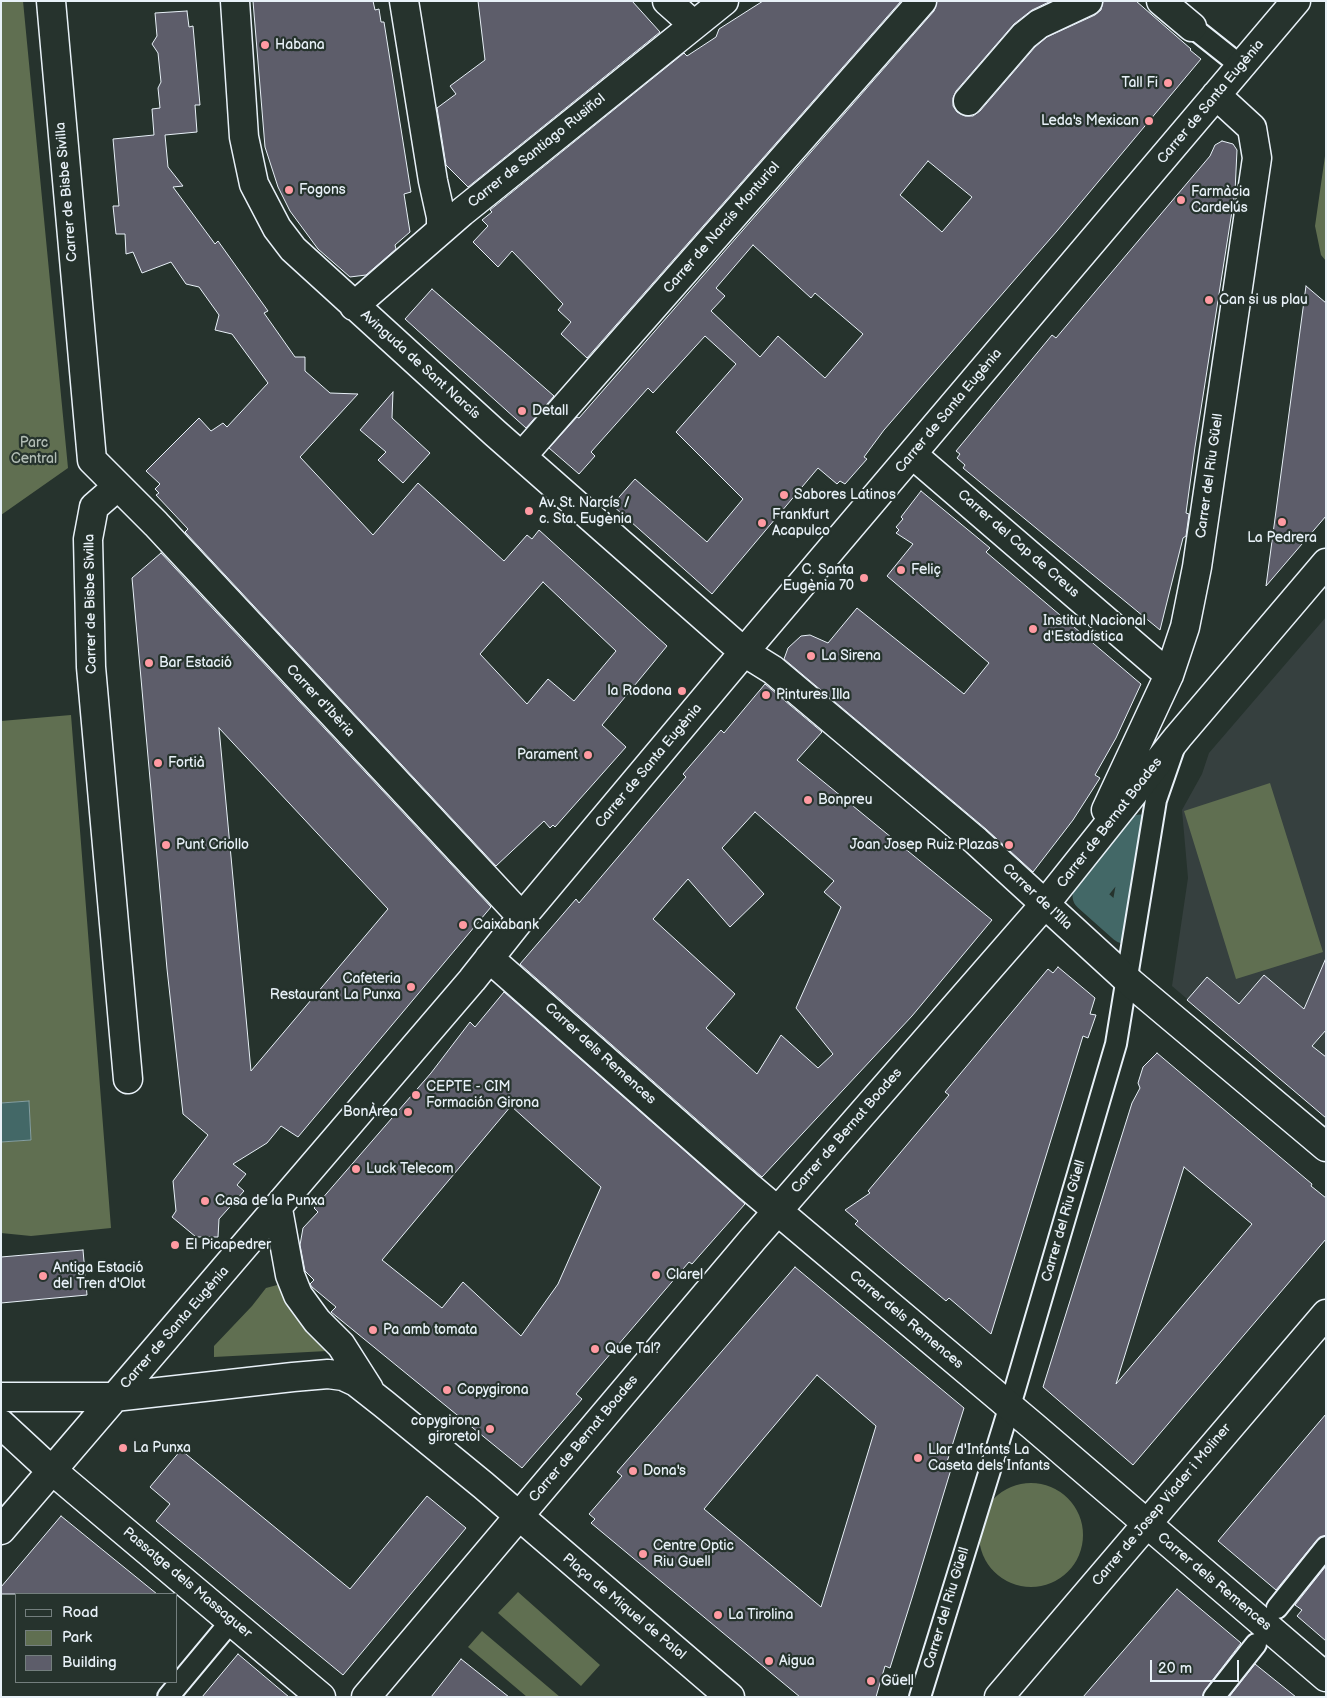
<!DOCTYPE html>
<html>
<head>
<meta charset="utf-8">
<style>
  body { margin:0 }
  #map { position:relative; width:1327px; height:1698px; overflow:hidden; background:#26332d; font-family:"Balsamiq Sans",sans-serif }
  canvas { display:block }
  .frame { position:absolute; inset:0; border:2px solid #e8f1f8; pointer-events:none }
  .legend { position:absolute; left:15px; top:1593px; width:162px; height:90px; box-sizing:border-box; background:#26332d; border:1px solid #747f7e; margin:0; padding:6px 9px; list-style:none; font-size:15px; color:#e8f1f8 }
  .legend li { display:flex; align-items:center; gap:10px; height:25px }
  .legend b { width:25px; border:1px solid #747f7e }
  .scale { position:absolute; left:1150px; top:1660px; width:89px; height:22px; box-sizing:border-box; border:2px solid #e8f1f8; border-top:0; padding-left:6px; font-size:15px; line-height:18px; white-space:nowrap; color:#e8f1f8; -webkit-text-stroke:4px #26332d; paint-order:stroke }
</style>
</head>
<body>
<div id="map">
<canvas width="1327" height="1698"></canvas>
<div class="frame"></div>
<ul class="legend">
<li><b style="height:6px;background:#26332d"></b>Road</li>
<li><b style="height:14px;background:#606f51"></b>Park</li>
<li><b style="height:14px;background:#5d5d6a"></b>Building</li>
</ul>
<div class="scale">20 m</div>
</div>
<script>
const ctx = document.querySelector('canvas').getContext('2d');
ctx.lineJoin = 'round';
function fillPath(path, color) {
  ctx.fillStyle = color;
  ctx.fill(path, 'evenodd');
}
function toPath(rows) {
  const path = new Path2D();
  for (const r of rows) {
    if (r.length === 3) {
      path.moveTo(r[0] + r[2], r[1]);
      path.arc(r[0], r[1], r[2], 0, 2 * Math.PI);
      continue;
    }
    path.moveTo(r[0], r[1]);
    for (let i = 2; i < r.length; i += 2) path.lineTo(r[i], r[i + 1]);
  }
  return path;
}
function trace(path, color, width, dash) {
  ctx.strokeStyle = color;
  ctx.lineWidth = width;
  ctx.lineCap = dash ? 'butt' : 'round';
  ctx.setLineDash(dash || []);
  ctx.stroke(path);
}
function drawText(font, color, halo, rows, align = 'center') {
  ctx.font = font + ' "Balsamiq Sans",sans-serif';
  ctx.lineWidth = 4.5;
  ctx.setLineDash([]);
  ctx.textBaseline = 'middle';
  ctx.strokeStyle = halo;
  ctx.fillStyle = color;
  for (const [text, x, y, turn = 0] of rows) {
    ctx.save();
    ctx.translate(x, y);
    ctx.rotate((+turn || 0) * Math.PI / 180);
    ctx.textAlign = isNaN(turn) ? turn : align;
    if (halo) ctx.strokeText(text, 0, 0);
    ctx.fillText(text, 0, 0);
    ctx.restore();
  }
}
const built = toPath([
  [1326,617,1326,1118,1172,986,1188,878,1182,810,1202,774,1209,753]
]);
const green = toPath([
  [1,1,23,1,68,468,1,515],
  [1326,149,1326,261,1321,255,1315,226],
  [71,715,111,1228,31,1236,1,1233,1,1142,31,1140,29,1101,1,1103,1,721],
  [1270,783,1323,952,1236,979,1184,811],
  [281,1284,307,1327,327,1351,214,1357,214,1346,252,1306,266,1288],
  [1031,1535,52],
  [518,1592,600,1665,581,1686,498,1613],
  [482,1631,560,1697,527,1697,468,1647]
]);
const water = toPath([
  [29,1101,31,1140,1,1142,1,1103,29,1101]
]);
const canal = toPath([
  [1141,830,1124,928,1088,896,1141,830]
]);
const building = toPath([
  [253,1,373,1,375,10,379,9,381,22,384,22,411,192,404,194,410,232,395,245,396,249,366,275,350,277,318,249,290,211,278,187,265,147,253,1],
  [478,1,632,1,660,32,468,187,446,165,437,108,456,94,450,86,485,60,478,1],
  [763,1,901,1,587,358,561,334,571,322,558,310,563,304,512,251,498,267,473,242,488,226,482,220,492,212,490,210,684,53,687,56,716,37,719,29,763,1],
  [937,1,1051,1,1032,10,1014,24,956,91,953,98,953,106,957,112,965,116,973,116,980,111,1035,47,1047,37,1095,15,1101,10,1103,1,1136,1,1191,49,1190,50,1201,59,1057,231,884,430,864,457,867,459,845,484,840,481,837,484,818,468,712,594,612,505,635,479,707,542,743,499,676,432,736,364,705,336,653,393,648,388,591,452,595,456,579,474,549,448,577,417,579,418,934,11,937,1],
  [928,161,972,197,942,232,900,195,928,161],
  [753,245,811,298,815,293,863,334,825,378,778,336,760,357,711,311,725,296,716,288,753,245],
  [187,11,189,27,193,26,200,105,195,105,197,132,165,135,168,167,183,186,173,187,215,244,218,241,268,311,264,313,295,357,305,357,305,371,330,393,358,394,300,457,373,535,418,483,504,561,527,535,532,539,539,530,667,646,602,725,626,747,555,827,553,825,550,828,544,821,496,866,185,532,188,529,156,495,159,493,155,489,160,484,146,471,199,418,211,431,223,423,227,427,268,383,232,334,215,330,219,315,199,287,186,284,171,262,142,273,133,252,126,254,125,234,116,234,113,206,119,206,113,139,154,135,152,109,160,108,158,88,161,82,158,53,152,44,157,36,155,13,187,11],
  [543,582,616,651,574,701,548,679,527,704,480,654,543,582],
  [1222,141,1233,144,1237,150,1235,192,1195,447,1186,513,1189,514,1186,536,1183,538,1160,630,963,468,965,465,957,458,960,454,956,451,1052,335,1056,338,1210,156,1215,145,1222,141],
  [1306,286,1326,303,1326,516,1266,586,1306,286],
  [432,289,554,396,526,428,405,319,432,289],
  [393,392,392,418,430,453,403,483,378,460,386,452,360,430,393,392],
  [921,491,990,548,986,552,1141,684,1116,738,1095,775,1100,778,1073,820,1033,872,986,829,784,659,788,648,801,636,810,635,828,643,857,608,964,694,989,663,887,576,913,544,896,533,899,530,896,527,903,519,901,517,921,491],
  [161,553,491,907,298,1137,281,1126,267,1143,233,1164,246,1174,237,1185,244,1191,219,1219,218,1237,196,1237,172,1217,176,1211,173,1181,208,1135,183,1114,167,969,132,578,161,553],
  [219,728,388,909,251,1071,219,728],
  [765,684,822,732,797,760,992,920,912,1016,762,1177,520,964,576,899,579,903,686,777,683,774,721,730,724,733,765,684],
  [755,812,834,881,824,892,841,907,796,1008,833,1054,818,1068,781,1035,757,1074,706,1028,735,994,653,919,688,879,730,927,764,894,722,848,755,812],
  [1326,958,1326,1030,1312,1046,1326,1057,1326,1118,1187,1000,1207,977,1239,1004,1264,975,1304,1009,1326,958],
  [1058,967,1095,998,1090,1014,1096,1015,1088,1038,1083,1036,991,1334,949,1298,946,1301,891,1255,855,1224,858,1221,845,1210,870,1193,868,1191,949,1095,945,1092,1048,969,1053,973,1058,967],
  [504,992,745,1204,692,1264,689,1262,576,1394,582,1399,522,1468,331,1312,336,1307,312,1287,310,1284,314,1280,305,1271,300,1245,303,1228,318,1212,314,1208,431,1073,470,1022,475,1027,504,992],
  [511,1106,601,1187,558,1284,521,1336,463,1282,442,1308,382,1260,511,1106],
  [1157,1053,1312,1184,1311,1186,1326,1198,1326,1239,1133,1465,1043,1387,1132,1103,1140,1088,1138,1083,1143,1067,1157,1053],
  [1184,1167,1252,1224,1116,1384,1146,1287,1184,1167],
  [83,1250,87,1295,1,1303,1,1257,83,1250],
  [795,1267,964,1408,946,1465,952,1466,912,1598,890,1668,885,1666,876,1697,800,1697,591,1523,595,1519,589,1514,622,1476,617,1472,795,1267],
  [817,1375,876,1426,821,1607,704,1509,817,1375],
  [1326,1414,1326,1535,1317,1540,1276,1590,1218,1541,1326,1414],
  [181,1450,350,1589,427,1496,466,1528,343,1675,156,1521,170,1504,150,1487,181,1450],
  [61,1516,157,1594,1,1594,1,1587,61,1516],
  [1326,1566,1326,1641,1297,1616,1302,1610,1295,1605,1326,1566],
  [1177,1589,1241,1643,1205,1690,1202,1697,1083,1697,1177,1589],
  [238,1654,289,1697,202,1697,238,1654],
  [461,1659,509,1697,431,1697,461,1659],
  [1255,1664,1296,1697,1229,1697,1255,1664]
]);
const pedestrian = toPath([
  [1192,27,1241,66],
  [1277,1608,1326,1547],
  [168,1697,232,1620],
  [920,1697,1015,1389,1116,1044,1156,800,1173,751],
  [1214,1697,1256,1644]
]);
const minor = toPath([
  [51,1,92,460,156,524,522,917],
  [235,1,244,137,254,184,277,228,293,249,495,433,729,639,744,652,773,670,976,841,1131,983,1326,1147],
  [404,1,433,181,441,217,441,230],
  [667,1,694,25],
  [1161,1,1192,27],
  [968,101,1024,36,1039,24,1088,1],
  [354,306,462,212,724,1],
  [912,454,1169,675],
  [522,456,922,1],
  [117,487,94,507,88,539,91,667,128,1079],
  [1106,810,1169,675,1185,627,1197,567,1257,158,1252,128,1216,95],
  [489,958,748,1186,1033,1426,1326,1677],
  [278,1209,290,1275,298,1295,317,1321,341,1345,369,1389],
  [1,1397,114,1397,293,1377,328,1374,343,1376,356,1382,384,1404,483,1485,730,1697],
  [1,1424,41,1461,321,1697],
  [1,1530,472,980,522,917,744,652,1296,1],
  [366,1697,753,1239,1045,904,1178,737,1326,563],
  [999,1697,1326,1314]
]);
const markers = [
  [265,45,5,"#ff9aa2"],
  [1168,83,5,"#ff9aa2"],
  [1149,121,5,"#ff9aa2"],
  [289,190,5,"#ff9aa2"],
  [1181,200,5,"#ff9aa2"],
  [1209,300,5,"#ff9aa2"],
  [522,411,5,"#ff9aa2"],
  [784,495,5,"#ff9aa2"],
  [529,511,5,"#ff9aa2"],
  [1282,522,5,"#ff9aa2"],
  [762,523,5,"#ff9aa2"],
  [901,570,5,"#ff9aa2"],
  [864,578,5,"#ff9aa2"],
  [1033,629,5,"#ff9aa2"],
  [811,656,5,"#ff9aa2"],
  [149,663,5,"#ff9aa2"],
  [682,691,5,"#ff9aa2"],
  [766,695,5,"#ff9aa2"],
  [588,755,5,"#ff9aa2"],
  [158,763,5,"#ff9aa2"],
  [808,800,5,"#ff9aa2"],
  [166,845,5,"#ff9aa2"],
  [1009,845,5,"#ff9aa2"],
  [463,925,5,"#ff9aa2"],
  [411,987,5,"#ff9aa2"],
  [416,1095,5,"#ff9aa2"],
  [408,1112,5,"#ff9aa2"],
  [356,1169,5,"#ff9aa2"],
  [205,1201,5,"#ff9aa2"],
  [175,1245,5,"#ff9aa2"],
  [656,1275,5,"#ff9aa2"],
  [43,1276,5,"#ff9aa2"],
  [373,1330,5,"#ff9aa2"],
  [595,1349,5,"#ff9aa2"],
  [447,1390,5,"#ff9aa2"],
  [490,1429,5,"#ff9aa2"],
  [123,1448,5,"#ff9aa2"],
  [918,1458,5,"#ff9aa2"],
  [633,1471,5,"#ff9aa2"],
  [643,1554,5,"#ff9aa2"],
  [718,1615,5,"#ff9aa2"],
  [769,1661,5,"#ff9aa2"],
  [871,1681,5,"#ff9aa2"]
];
const poiNames = [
  ["Habana",275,45],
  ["Tall Fi",1158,83,"right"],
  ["Leda's Mexican",1139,121,"right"],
  ["Fogons",299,190],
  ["Farmàcia",1191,192],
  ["Cardelús",1191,208],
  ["Can si us plau",1219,300],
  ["Detall",532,411],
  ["Sabores Latinos",794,495],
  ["Av. St. Narcís /",539,503],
  ["c. Sta. Eugènia",539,519],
  ["Frankfurt",772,515],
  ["Acapulco",772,531],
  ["La Pedrera",1282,538,"center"],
  ["C. Santa",854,570,"right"],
  ["Eugènia 70",854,586,"right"],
  ["Feliç",911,570],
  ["Institut Nacional",1043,621],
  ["d'Estadística",1043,637],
  ["La Sirena",821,656],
  ["Bar Estació",159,663],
  ["la Rodona",672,691,"right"],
  ["Pintures Illa",776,695],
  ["Parament",578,755,"right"],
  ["Fortià",168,763],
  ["Bonpreu",818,800],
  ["Punt Criollo",176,845],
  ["Joan Josep Ruiz Plazas",999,845,"right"],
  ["Caixabank",473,925],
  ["Cafeteria",401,979,"right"],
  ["Restaurant La Punxa",401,995,"right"],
  ["CEPTE - CIM",426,1087],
  ["Formación Girona",426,1103],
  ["BonÀrea",398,1112,"right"],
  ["Luck Telecom",366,1169],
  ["Casa de la Punxa",215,1201],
  ["El Picapedrer",185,1245],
  ["Antiga Estació",53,1268],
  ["del Tren d'Olot",53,1284],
  ["Clarel",666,1275],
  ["Pa amb tomata",383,1330],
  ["Que Tal?",605,1349],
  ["Copygirona",457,1390],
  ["copygirona",480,1421,"right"],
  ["giroretol",480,1437,"right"],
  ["La Punxa",133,1448],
  ["Llar d'Infants La",928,1450],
  ["Caseta dels Infants",928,1466],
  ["Dona's",643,1471],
  ["Centre Optic",653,1546],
  ["Riu Guell",653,1562],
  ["La Tirolina",728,1615],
  ["Aigua",779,1661],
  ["Güell",881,1681]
];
const streetNames = [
  ["Carrer de Santa Eugènia",1211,102,-50],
  ["Carrer de Santiago Rusiñol",537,151,-39],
  ["Carrer de Bisbe Sivilla",67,192,-95],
  ["Carrer de Narcís Monturiol",722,228,-49],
  ["Avinguda de Sant Narcís",420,365,42],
  ["Carrer de Santa Eugènia",949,411,-50],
  ["Carrer del Riu Güell",1210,476,-82],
  ["Carrer del Cap de Creus",1018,544,41],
  ["Carrer de Bisbe Sivilla",91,604,-91],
  ["Carrer d'Ibèria",320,701,47],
  ["Carrer de Santa Eugènia",649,766,-50],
  ["Carrer de Bernat Boades",1110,823,-52],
  ["Carrer de l'Illa",1037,897,43],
  ["Carrer dels Remences",600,1054,42],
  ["Carrer de Bernat Boades",847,1131,-49],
  ["Carrer del Riu Güell",1064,1221,-74],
  ["Carrer dels Remences",906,1320,40],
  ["Carrer de Santa Eugènia",175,1328,-49],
  ["Carrer de Bernat Boades",584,1439,-50],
  ["Carrer de Josep Viader i Moliner",1162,1505,-50],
  ["Carrer dels Remences",1214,1582,40],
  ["Passatge dels Massaguer",187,1583,40],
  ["Plaça de Miquel de Palol",624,1607,40],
  ["Carrer del Riu Güell",947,1608,-73]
];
const parkNames = [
  ["Parc",34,443],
  ["Central",34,459]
];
fillPath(built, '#36403f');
fillPath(green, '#606f51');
fillPath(water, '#436867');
trace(water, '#859fa1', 1);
trace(canal, '#436867', 31);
fillPath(building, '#5d5d6a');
trace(building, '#e8f1f8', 1);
trace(pedestrian, '#e8f1f8', 24);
trace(minor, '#e8f1f8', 31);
trace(pedestrian, '#26332d', 20);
trace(minor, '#26332d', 28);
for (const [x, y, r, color] of markers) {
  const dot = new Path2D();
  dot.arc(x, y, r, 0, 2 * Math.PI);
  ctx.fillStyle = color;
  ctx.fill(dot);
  trace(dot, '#26332d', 2);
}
drawText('14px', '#e8f1f8', '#26332d', poiNames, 'left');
drawText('14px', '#e8f1f8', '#26332d', streetNames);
drawText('14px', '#b2bdb5', '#26332d', parkNames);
</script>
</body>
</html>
